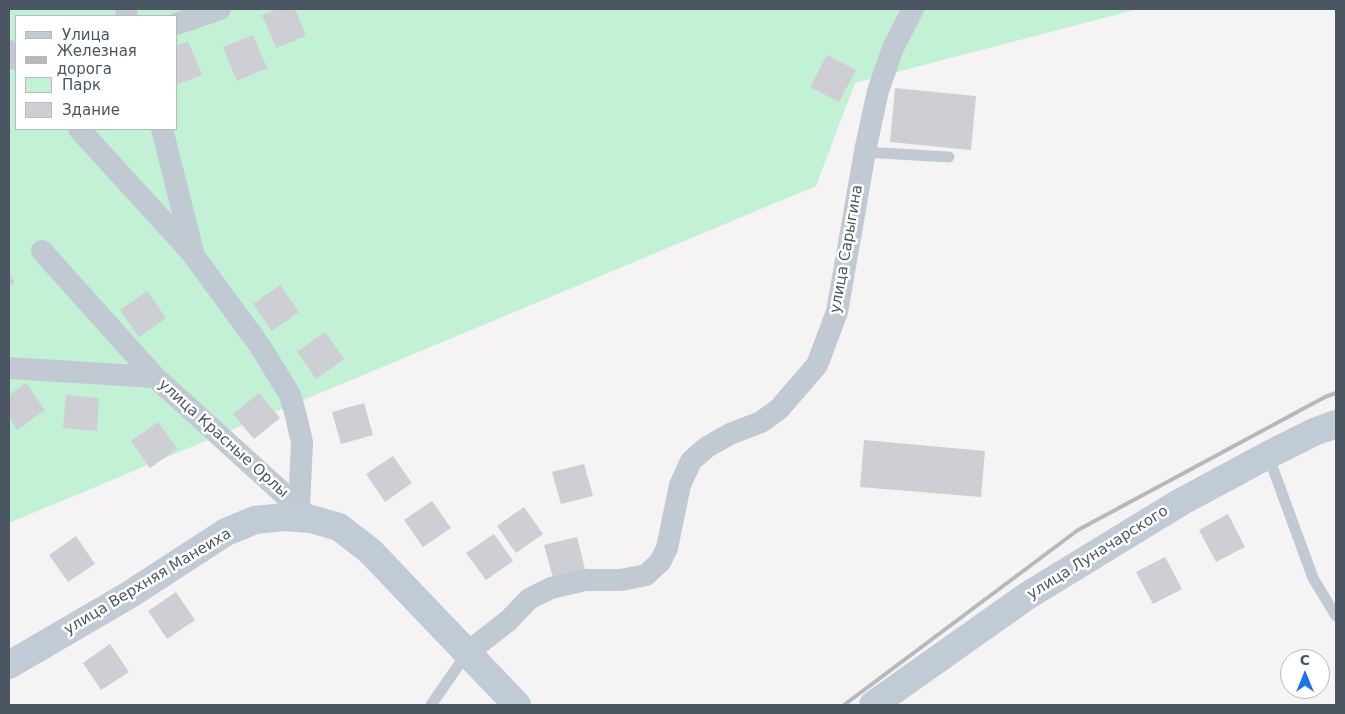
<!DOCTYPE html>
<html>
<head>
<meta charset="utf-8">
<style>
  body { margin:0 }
  #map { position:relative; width:1345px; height:714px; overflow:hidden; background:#f5f3f3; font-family:"DejaVu Sans",sans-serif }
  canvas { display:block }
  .frame { position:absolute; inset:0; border:10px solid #4a5661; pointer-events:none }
  .legend { position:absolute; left:15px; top:15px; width:162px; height:115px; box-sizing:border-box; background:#fff; border:1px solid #b7bbc0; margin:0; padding:6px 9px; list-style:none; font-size:15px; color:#4a5661 }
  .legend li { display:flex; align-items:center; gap:10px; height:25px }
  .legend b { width:25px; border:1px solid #b7bbc0 }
  .north { position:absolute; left:1280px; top:649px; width:50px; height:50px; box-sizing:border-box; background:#fff; border:1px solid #b7bbc0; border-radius:50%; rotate:0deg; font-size:14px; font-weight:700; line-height:20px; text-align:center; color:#4a5661 }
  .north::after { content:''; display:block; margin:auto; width:18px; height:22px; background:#1a73e8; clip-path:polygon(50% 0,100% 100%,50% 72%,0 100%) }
</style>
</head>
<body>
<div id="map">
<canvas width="1345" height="714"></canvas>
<div class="frame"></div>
<ul class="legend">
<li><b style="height:6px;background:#c1cbd6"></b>Улица</li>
<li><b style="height:6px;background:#b5b8bd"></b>Железная дорога</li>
<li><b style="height:14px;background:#c3f1d5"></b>Парк</li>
<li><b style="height:14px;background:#cdcfd5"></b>Здание</li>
</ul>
<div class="north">С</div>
</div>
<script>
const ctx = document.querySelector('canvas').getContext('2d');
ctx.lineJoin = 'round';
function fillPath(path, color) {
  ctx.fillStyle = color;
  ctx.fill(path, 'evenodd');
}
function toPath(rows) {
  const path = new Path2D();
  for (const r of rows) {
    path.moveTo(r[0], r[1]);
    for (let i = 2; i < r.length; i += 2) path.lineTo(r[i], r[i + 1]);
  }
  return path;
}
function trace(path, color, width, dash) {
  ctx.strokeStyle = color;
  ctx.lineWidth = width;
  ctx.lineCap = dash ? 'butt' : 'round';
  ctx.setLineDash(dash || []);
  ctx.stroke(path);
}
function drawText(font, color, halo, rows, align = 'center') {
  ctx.font = font + ' "DejaVu Sans",sans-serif';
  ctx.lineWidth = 5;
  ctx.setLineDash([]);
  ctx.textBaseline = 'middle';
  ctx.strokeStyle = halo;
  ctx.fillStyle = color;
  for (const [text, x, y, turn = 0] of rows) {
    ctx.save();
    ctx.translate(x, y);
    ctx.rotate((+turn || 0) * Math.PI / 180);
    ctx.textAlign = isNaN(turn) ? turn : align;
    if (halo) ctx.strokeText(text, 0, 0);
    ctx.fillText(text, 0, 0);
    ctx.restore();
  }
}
const green = toPath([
  [9,9,1138,9,855,83,816,186,9,523],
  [16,16,176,16,176,129,16,129]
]);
const building = toPath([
  [277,9,295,9,306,36,276,48,262,15],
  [253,35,267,68,237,81,223,47],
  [188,41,202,75,176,85,176,46],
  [827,55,856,70,839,102,810,87],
  [895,88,976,96,971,150,890,142],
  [9,274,15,282,9,287],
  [280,285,299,312,272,331,253,304],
  [147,291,166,318,139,337,120,310],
  [325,332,344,359,316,379,297,352],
  [26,383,45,410,17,430,9,417,9,395],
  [259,393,280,418,254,439,233,414],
  [66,395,99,398,97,431,63,428],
  [364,403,373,435,341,444,332,412],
  [158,422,177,449,150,468,131,441],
  [864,440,985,451,981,497,860,487],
  [393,456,412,483,385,502,366,474],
  [584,464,593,496,561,504,552,472],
  [432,501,451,528,423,547,404,520],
  [524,507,543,534,516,553,497,526],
  [1228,514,1245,547,1216,562,1199,530],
  [494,534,513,561,486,580,466,553],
  [76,536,95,564,68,582,49,555],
  [577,537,585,569,553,578,544,545],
  [1165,557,1182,589,1153,604,1136,572],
  [176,592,195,620,167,639,148,611],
  [110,644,129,672,101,690,83,663]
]);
const lane = toPath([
  [864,152,949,157],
  [1268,455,1313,578,1336,616],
  [431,705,467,653]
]);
const street = toPath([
  [126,9,127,16],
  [176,24,220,9],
  [9,51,16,59],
  [79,129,192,253],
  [162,129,194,256,260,346,290,395,296,416,302,442,299,508],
  [42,251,155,377],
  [9,368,155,377,307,515],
  [467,653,509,620,529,599,551,588,585,580,621,580,646,575,660,562,667,548,680,485,691,461,707,447,730,434,761,422,779,409,817,365,837,312,866,146,878,91,893,48,913,9]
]);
const secondary = toPath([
  [9,665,129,595,226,532,255,520,284,517,311,519,339,527,370,551,517,705],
  [873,705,1027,596,1179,503,1268,455,1314,432,1336,424]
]);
const rail = toPath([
  [844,705,1078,530,1325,397,1336,393]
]);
const streetNames = [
  ["улица Сарыгина",847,249,-80],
  ["улица Красные Орлы",223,439,42],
  ["улица Луначарского",1098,553,-32],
  ["улица Верхняя Манеиха",148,582,-31]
];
fillPath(green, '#c3f1d5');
fillPath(building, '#cdcfd5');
trace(lane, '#c1cad2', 11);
trace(street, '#c1cad2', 22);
trace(secondary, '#c1cbd6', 28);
trace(rail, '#b5b8bd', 4);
drawText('15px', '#4a5661', '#fff', streetNames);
</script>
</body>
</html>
